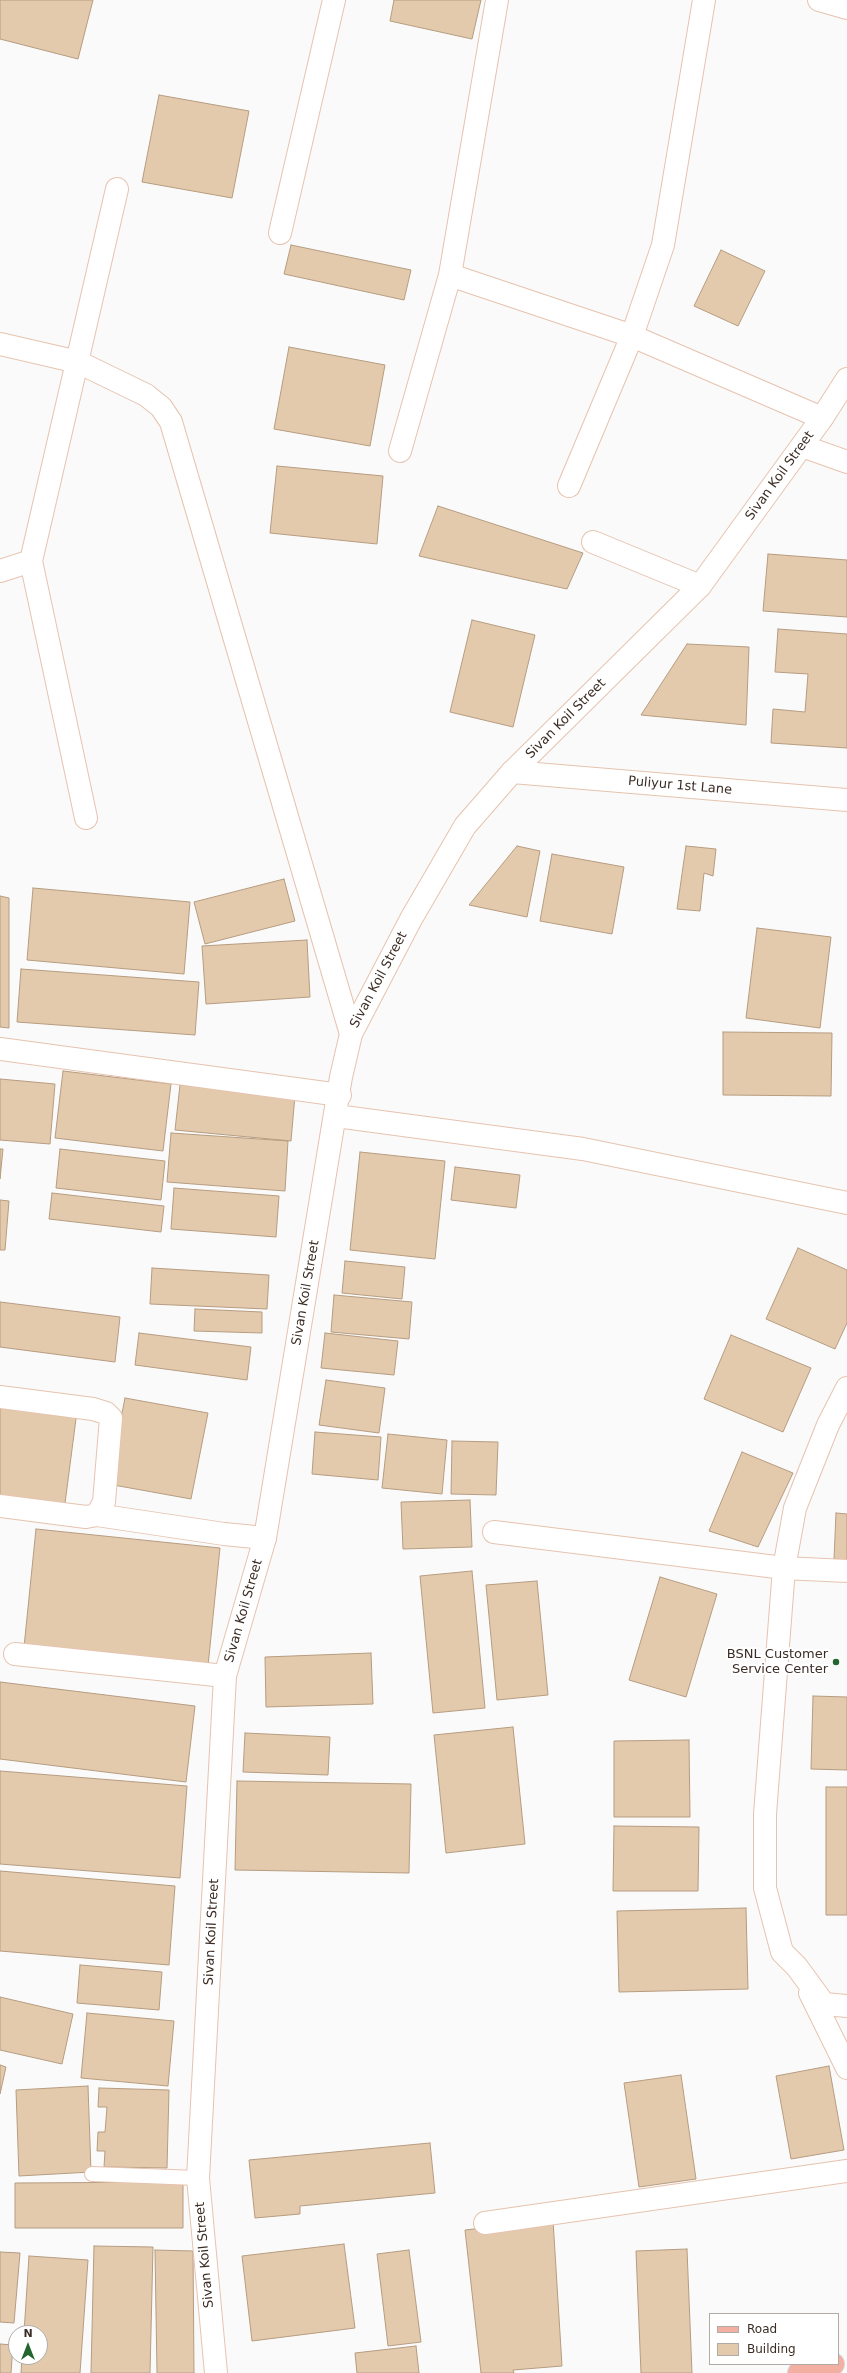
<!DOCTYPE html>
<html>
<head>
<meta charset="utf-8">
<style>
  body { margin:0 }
  #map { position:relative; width:847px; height:2373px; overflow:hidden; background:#fafafa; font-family:"DejaVu Sans",sans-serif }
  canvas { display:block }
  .legend { position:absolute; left:709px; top:2313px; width:130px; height:52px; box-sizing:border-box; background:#fff; border:1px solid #b1aba8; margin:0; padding:5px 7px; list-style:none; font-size:12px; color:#3b2d25 }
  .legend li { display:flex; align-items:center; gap:8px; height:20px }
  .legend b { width:20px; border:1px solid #b1aba8 }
  .north { position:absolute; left:8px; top:2325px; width:40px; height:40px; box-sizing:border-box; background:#fff; border:1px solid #b1aba8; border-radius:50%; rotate:0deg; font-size:11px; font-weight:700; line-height:16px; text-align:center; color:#3b2d25 }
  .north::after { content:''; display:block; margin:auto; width:14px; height:18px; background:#236630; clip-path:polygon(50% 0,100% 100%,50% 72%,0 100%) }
</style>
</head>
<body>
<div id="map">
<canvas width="847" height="2373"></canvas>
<ul class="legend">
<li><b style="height:5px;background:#f4afa3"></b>Road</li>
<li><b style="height:11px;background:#e4caad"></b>Building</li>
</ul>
<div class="north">N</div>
</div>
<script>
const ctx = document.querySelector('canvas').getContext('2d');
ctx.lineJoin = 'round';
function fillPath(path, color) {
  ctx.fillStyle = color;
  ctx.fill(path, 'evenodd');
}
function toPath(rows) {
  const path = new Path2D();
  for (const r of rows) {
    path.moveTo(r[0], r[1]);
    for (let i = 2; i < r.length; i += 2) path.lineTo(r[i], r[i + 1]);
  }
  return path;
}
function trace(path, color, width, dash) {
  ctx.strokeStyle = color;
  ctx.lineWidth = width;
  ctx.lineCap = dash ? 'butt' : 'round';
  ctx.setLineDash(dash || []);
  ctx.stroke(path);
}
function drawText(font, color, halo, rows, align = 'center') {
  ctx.font = font + ' "DejaVu Sans",sans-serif';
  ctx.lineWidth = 4;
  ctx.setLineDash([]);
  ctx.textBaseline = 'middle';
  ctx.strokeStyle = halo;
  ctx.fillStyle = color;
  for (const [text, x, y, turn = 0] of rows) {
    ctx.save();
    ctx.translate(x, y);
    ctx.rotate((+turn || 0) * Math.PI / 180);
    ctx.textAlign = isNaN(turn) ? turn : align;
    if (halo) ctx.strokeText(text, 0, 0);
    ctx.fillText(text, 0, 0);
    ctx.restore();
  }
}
const building = toPath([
  [0,0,93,0,78,59,0,39,0,0],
  [394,0,481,0,472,39,390,21,394,0],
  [159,95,249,111,232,198,142,182,159,95],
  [291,245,411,270,404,300,284,274,291,245],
  [721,250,765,271,738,326,694,306,721,250],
  [289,347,385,365,370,446,274,429,289,347],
  [277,466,383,476,377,544,270,533,277,466],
  [438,506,583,553,567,589,419,556,438,506],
  [768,554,847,560,847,617,763,611,768,554],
  [472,620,535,635,513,727,450,712,472,620],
  [778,629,847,634,847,748,771,743,773,709,805,712,808,674,775,672,778,629],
  [687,644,749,647,746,725,641,715,687,644],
  [517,846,540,851,527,917,469,905,517,846],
  [686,846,716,849,713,876,704,873,700,911,677,909,686,846],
  [552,854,624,867,612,934,540,921,552,854],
  [284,879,295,921,205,944,194,902,284,879],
  [33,888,190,902,184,974,27,960,33,888],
  [0,896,9,898,9,1028,0,1027,0,896],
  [757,928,831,937,820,1028,746,1018,757,928],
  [307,940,310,997,206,1004,202,946,307,940],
  [21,969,199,982,195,1035,17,1022,21,969],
  [723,1032,832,1033,831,1096,723,1095,723,1032],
  [63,1071,171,1084,163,1151,55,1138,63,1071],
  [0,1079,55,1084,50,1144,0,1140,0,1079],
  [180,1085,295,1095,291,1141,175,1130,180,1085],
  [171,1133,288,1141,285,1191,167,1182,171,1133],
  [0,1149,3,1149,0,1179,0,1149],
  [60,1149,165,1161,161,1200,56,1188,60,1149],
  [360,1152,445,1161,435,1259,350,1250,360,1152],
  [455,1167,520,1175,516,1208,451,1200,455,1167],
  [174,1188,279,1196,276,1237,171,1229,174,1188],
  [52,1193,164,1206,161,1232,49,1219,52,1193],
  [0,1200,9,1201,5,1250,0,1250,0,1200],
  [798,1248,847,1270,847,1323,835,1349,766,1319,798,1248],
  [345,1261,405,1267,402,1299,342,1293,345,1261],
  [152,1268,269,1275,267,1309,150,1304,152,1268],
  [334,1295,412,1302,409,1339,331,1332,334,1295],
  [0,1302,120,1317,115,1362,0,1347,0,1302],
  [195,1309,262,1312,262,1333,194,1331,195,1309],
  [139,1333,251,1347,247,1380,135,1365,139,1333],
  [325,1333,398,1341,394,1375,321,1368,325,1333],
  [731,1335,811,1368,783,1432,704,1399,731,1335],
  [326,1380,385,1388,379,1433,319,1425,326,1380],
  [125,1398,208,1413,191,1499,108,1484,125,1398],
  [0,1401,77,1411,64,1511,0,1503,0,1401],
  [315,1432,381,1437,378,1480,312,1474,315,1432],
  [388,1434,447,1440,442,1494,382,1488,388,1434],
  [452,1441,498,1442,496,1495,451,1494,452,1441],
  [742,1452,793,1473,758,1547,709,1531,742,1452],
  [470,1500,472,1547,403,1549,401,1502,470,1500],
  [836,1513,847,1514,847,1560,834,1559,836,1513],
  [36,1529,220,1548,208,1666,24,1647,36,1529],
  [472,1571,485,1708,433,1713,420,1576,472,1571],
  [660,1577,717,1594,686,1697,629,1680,660,1577],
  [537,1581,548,1695,497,1700,486,1585,537,1581],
  [371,1653,373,1704,266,1707,265,1657,371,1653],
  [0,1682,195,1706,186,1782,0,1759,0,1682],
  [813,1696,847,1697,847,1770,811,1769,813,1696],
  [513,1727,525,1844,446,1853,434,1735,513,1727],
  [245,1733,330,1737,328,1775,243,1772,245,1733],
  [689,1740,690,1817,614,1817,614,1741,689,1740],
  [0,1771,187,1786,180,1878,0,1864,0,1771],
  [237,1781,411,1784,409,1873,235,1870,237,1781],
  [826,1787,847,1787,847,1915,826,1915,826,1787],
  [614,1826,699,1827,698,1891,613,1891,614,1826],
  [0,1871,175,1886,169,1965,0,1951,0,1871],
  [746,1908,748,1989,619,1992,617,1911,746,1908],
  [80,1965,162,1972,159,2010,77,2003,80,1965],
  [0,1997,73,2014,62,2064,0,2050,0,1997],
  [87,2013,174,2021,168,2086,81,2078,87,2013],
  [0,2065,6,2067,0,2094,0,2065],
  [829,2066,844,2150,791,2159,776,2076,829,2066],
  [681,2075,696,2179,639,2187,624,2083,681,2075],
  [88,2086,91,2172,19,2176,16,2090,88,2086],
  [99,2088,169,2090,167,2168,104,2167,105,2151,97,2151,98,2132,105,2132,107,2107,98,2107,99,2088],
  [430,2143,435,2193,300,2206,300,2214,255,2218,249,2160,430,2143],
  [183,2182,183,2228,15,2228,15,2183,183,2182],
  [553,2220,562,2366,513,2370,514,2373,481,2373,465,2230,553,2220],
  [344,2244,355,2328,252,2341,242,2256,344,2244],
  [94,2246,153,2247,150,2373,91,2373,94,2246],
  [687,2249,692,2373,641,2373,636,2251,687,2249],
  [155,2250,193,2251,194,2373,157,2373,155,2250],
  [409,2250,421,2342,388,2346,377,2254,409,2250],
  [0,2252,20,2253,14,2323,0,2322,0,2252],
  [29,2256,88,2260,80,2373,21,2373,22,2357,40,2357,40,2333,24,2333,29,2256],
  [0,2344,13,2345,11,2373,0,2373,0,2344],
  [416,2346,419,2373,357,2373,355,2353,416,2346]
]);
const lane = toPath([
  [92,2174,198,2178]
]);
const street = toPath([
  [819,0,847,8],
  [280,233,334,0],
  [450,275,632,336,822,418],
  [0,344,78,362,146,395,161,407,171,422,351,1034],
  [802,446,847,462],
  [400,451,450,275,497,0],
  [569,486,632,336,663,245,704,0],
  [593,542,700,586],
  [0,571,31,561],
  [512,772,847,800],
  [86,818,31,561,117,189],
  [0,1049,340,1095],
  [336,1116,583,1149,847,1203],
  [847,1388,828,1425,795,1508,784,1568,765,1814,765,1888,782,1952,797,1967,824,2004,847,2006],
  [0,1397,93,1409,106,1413,111,1418,104,1502,97,1515,86,1517,0,1506],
  [97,1515,224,1534,265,1538],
  [494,1532,784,1568,847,1571],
  [15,1654,225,1676],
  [810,1993,847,2068],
  [485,2223,847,2171]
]);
const secondary = toPath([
  [216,2373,198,2178,225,1676,265,1538,341,1077,351,1034,411,919,465,826,512,772,700,586,822,418,847,379]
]);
const primary = toPath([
  [799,2373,833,2364]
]);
const markers = [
  [836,1662,4,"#236630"]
];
const streetNames = [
  ["Sivan Koil Street",780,476,-54],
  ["Sivan Koil Street",566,719,-45],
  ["Puliyur 1st Lane",680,786,5],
  ["Sivan Koil Street",379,980,-62],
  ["Sivan Koil Street",306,1293,-80],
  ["Sivan Koil Street",244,1611,-74],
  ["Sivan Koil Street",212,1932,-87],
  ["Sivan Koil Street",205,2255,-95]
];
const poiNames = [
  ["BSNL Customer",828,1655],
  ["Service Center",828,1670]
];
fillPath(building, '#e4caad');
trace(building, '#b69c80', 1);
trace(lane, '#e6c3af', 16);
trace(street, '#e6c3af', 24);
trace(secondary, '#e6c3af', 24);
trace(primary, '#d8d5d3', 24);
trace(lane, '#fff', 14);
trace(street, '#fff', 22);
trace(secondary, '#fff', 22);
trace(primary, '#f4afa3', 22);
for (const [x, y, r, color] of markers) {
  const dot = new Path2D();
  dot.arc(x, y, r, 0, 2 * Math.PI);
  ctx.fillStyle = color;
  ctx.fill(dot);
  trace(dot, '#fff', 1.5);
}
drawText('13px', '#3b2d25', '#fff', streetNames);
drawText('13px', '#3b2d25', '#fff', poiNames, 'right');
</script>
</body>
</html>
